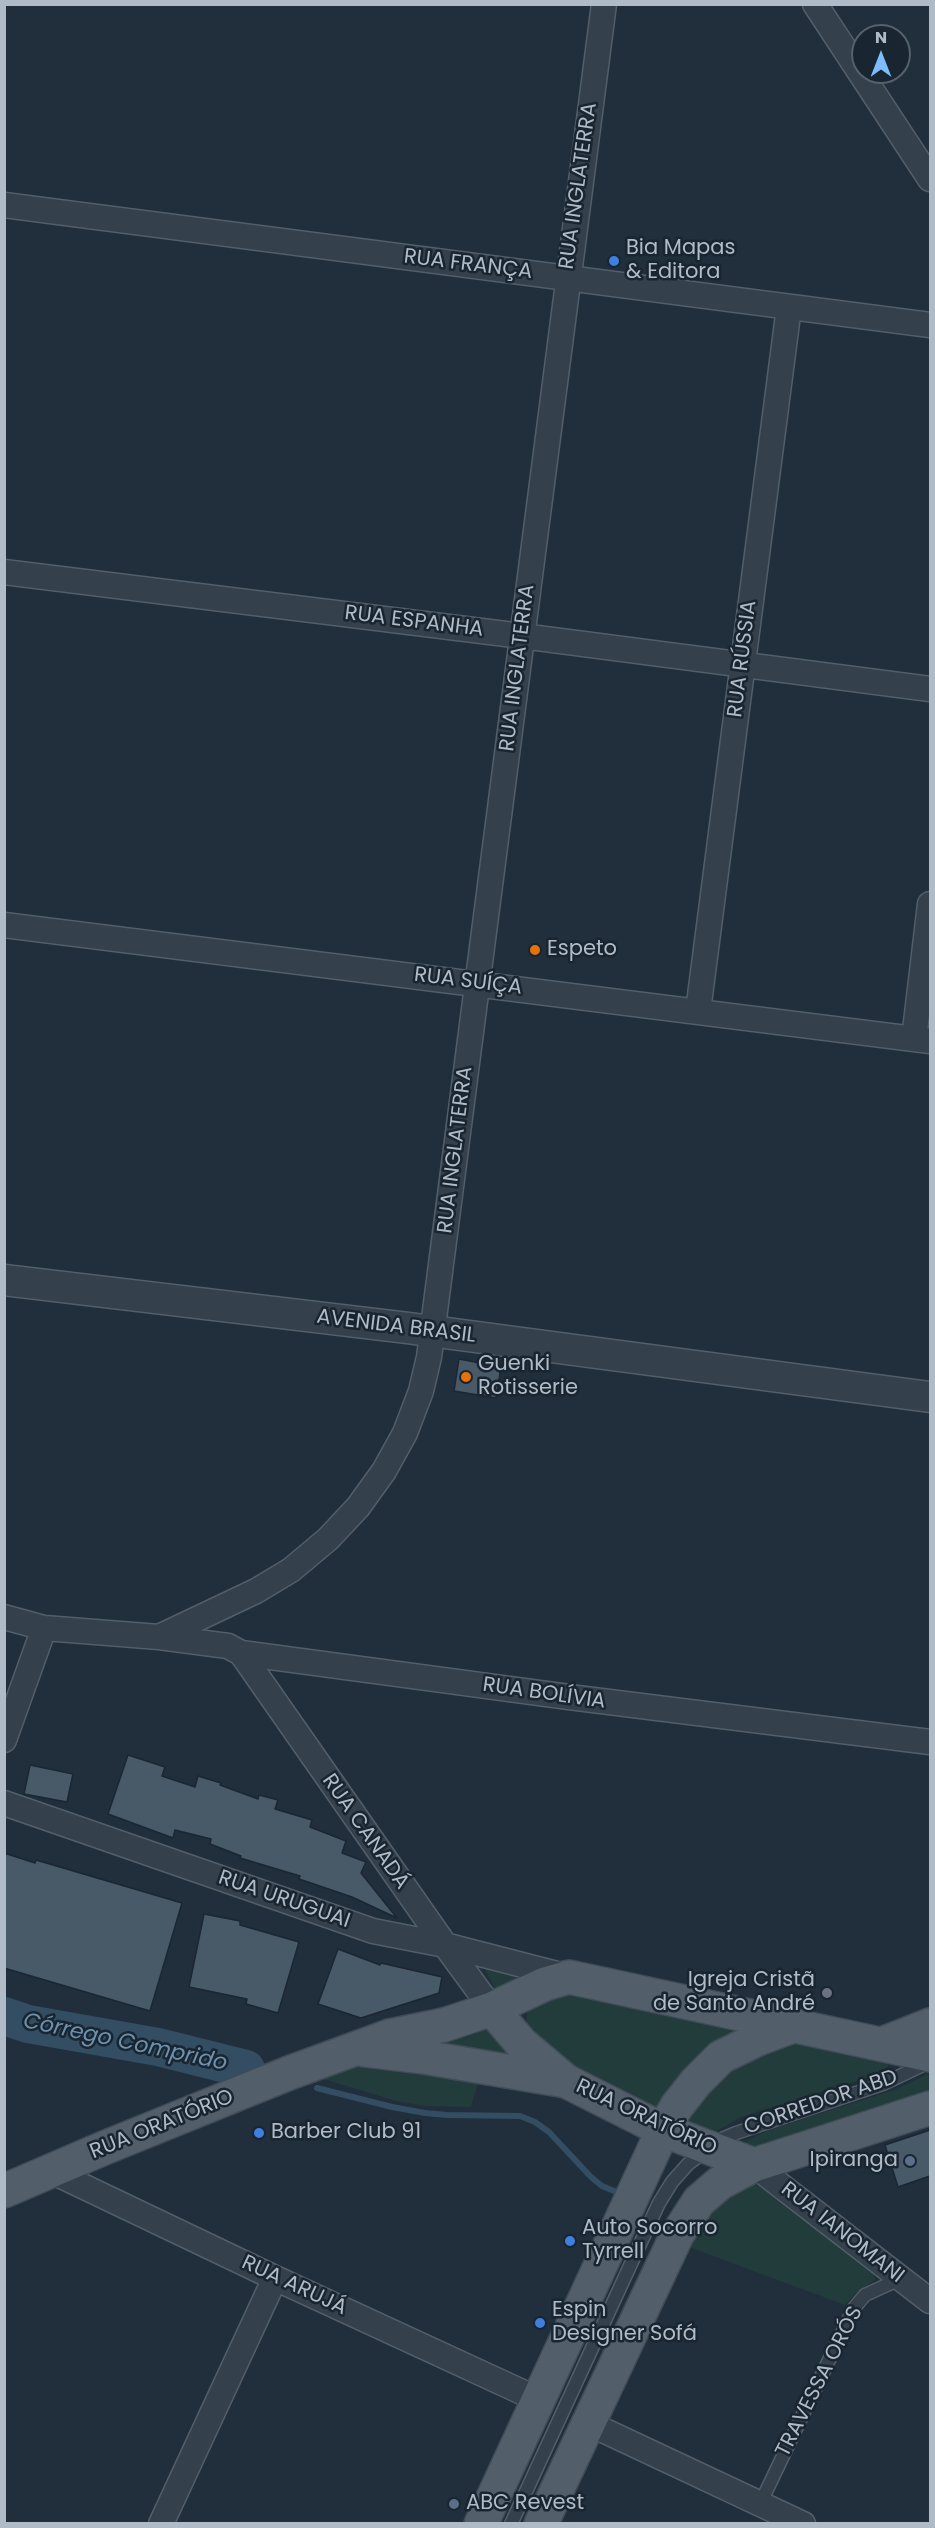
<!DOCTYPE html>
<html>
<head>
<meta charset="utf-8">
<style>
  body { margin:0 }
  #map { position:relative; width:935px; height:2528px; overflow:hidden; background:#202f3b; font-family:Poppins,sans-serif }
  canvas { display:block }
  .frame { position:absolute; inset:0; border:6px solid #afbbc7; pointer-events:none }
  .north { position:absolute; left:851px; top:24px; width:60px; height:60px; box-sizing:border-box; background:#192530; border:2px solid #55616c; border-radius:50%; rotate:0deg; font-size:16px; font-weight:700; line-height:24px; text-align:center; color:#afbbc7 }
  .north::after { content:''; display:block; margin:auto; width:21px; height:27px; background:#7ebdfd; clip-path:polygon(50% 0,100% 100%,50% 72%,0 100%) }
</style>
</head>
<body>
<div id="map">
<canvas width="935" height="2528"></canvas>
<div class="frame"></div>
<div class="north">N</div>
</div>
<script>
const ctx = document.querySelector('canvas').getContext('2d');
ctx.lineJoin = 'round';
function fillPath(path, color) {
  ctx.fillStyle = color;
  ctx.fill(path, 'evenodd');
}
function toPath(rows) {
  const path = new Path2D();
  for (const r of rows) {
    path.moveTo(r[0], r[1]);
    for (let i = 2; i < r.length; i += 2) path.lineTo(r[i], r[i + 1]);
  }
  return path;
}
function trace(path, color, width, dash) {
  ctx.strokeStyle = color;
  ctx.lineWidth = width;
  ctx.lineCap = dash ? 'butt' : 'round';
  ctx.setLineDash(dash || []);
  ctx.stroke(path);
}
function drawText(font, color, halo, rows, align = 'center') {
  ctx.font = font + ' Poppins,sans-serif';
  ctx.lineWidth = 5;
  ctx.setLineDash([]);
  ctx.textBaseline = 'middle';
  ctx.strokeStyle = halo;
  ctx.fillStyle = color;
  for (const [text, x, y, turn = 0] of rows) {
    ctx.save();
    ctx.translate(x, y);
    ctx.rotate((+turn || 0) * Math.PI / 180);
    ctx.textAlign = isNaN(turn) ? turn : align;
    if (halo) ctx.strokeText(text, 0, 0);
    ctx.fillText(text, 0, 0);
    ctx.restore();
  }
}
const green = toPath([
  [481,1963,531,1975,496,1990],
  [567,1993,727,2024,736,2031,659,2114,574,2076,527,2029,527,2014,530,2007,537,2002],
  [484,2030,489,2031,521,2062,430,2043,468,2037],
  [798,2042,888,2063,888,2067,873,2076,741,2117,715,2132,684,2121,736,2059],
  [361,2063,480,2076,471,2107,424,2106,396,2101,314,2076],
  [930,2073,930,2098,760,2151,740,2144,769,2130,894,2090],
  [750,2183,759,2186,874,2274,875,2280,855,2294,845,2305,681,2244,699,2216]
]);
const stream = toPath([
  [317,2088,392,2107,425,2113,447,2115,520,2116,535,2122,549,2132,591,2177,602,2186,619,2193]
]);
const river = toPath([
  [4,2016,28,2024,158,2047,246,2069]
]);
const building = toPath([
  [459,1359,501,1367,496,1398,454,1391,459,1359],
  [128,1755,165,1767,162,1776,195,1787,198,1776,221,1783,220,1785,258,1799,259,1795,278,1800,275,1809,312,1820,310,1827,346,1841,342,1853,366,1862,361,1873,397,1918,352,1897,299,1879,300,1876,240,1858,241,1856,210,1844,211,1839,175,1830,173,1838,108,1814,128,1755],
  [30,1765,73,1774,67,1802,24,1794,30,1765],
  [4,1853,35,1863,36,1860,182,1903,150,2011,4,1968,4,1853],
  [204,1914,240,1921,240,1925,299,1942,278,2013,246,2004,247,1999,189,1987,204,1914],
  [338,1949,380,1965,381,1963,442,1977,439,1993,361,2018,318,2004,338,1949],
  [930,2130,930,2176,898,2187,885,2145,930,2130]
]);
const service = toPath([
  [760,2504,854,2308,865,2295,900,2279],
  [511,2524,659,2203,672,2182,688,2164,722,2139,736,2133,883,2084,929,2062]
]);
const minor = toPath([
  [815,4,930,179],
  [4,205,930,325],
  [4,572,522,636,930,689],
  [4,925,930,1041],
  [698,1011,789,307],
  [914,1039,930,904],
  [4,1617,44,1628,159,1637,256,1591,291,1570,328,1539,358,1507,384,1471,405,1433,421,1391,429,1357,604,4],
  [159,1637,228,1646,241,1653,569,1697,930,1742],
  [241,1653,445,1945,492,2009],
  [4,1740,44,1628],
  [4,1803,373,1931,445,1945,569,1977],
  [754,2165,930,2301],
  [51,2171,275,2278,537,2399],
  [588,2423,803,2524],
  [161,2524,275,2278]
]);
const tertiary = toPath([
  [4,1280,408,1328,930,1397]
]);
const primary = toPath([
  [492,2009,521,2043,566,2081],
  [882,2044,930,2025],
  [365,2050,423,2057,566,2081,663,2130,754,2165],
  [4,2191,104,2148,289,2073,390,2036,444,2025,492,2009,545,1984,569,1977,930,2055],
  [481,2524,663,2130,677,2106,696,2082,721,2057,758,2039,793,2026],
  [541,2524,677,2235,699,2201,720,2183,754,2165,930,2108]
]);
const markers = [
  [614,261,6,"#3f7fe0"],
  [535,950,6,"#e8710a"],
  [466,1377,6,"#e8710a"],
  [827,1993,6,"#6b7280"],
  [259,2133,6,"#3f7fe0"],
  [910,2161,6,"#5c6f8a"],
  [570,2241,6,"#3f7fe0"],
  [540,2323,6,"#3f7fe0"],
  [454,2504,6,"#5c6f8a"]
];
const streetNames = [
  ["RUA INGLATERRA",579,186,-82],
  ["RUA FRANÇA",468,265,7],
  ["RUA ESPANHA",414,622,7],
  ["RUA RÚSSIA",743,659,-83],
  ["RUA INGLATERRA",518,668,-83],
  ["RUA SUÍÇA",468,982,7],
  ["RUA INGLATERRA",456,1150,-83],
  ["AVENIDA BRASIL",396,1327,7],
  ["RUA BOLÍVIA",544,1694,8],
  ["RUA CANADÁ",365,1832,55],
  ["RUA URUGUAI",284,1900,19],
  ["CORREDOR ABD",821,2103,-19],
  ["RUA ORATÓRIO",646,2118,25],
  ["RUA ORATÓRIO",162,2125,-22],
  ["RUA IANOMANI",842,2233,38],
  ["RUA ARUJÁ",294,2286,25],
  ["TRAVESSA ORÓS",820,2382,-63]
];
const poiNames = [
  ["Bia Mapas",626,249],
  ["& Editora",626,273],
  ["Espeto",547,950],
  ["Guenki",478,1365],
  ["Rotisserie",478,1389],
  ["Igreja Cristã",815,1981,"right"],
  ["de Santo André",815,2005,"right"],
  ["Barber Club 91",271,2133],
  ["Ipiranga",898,2161,"right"],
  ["Auto Socorro",582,2229],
  ["Tyrrell",582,2253],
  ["Espin",552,2311],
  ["Designer Sofá",552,2335],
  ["ABC Revest",466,2504]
];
const waterNames = [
  ["Córrego Comprido",125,2043,12]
];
fillPath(green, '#223c3c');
trace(stream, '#334d63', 6);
trace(river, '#334d63', 38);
fillPath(building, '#485967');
trace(building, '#1b2732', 1.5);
trace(service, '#525e69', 15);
trace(minor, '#525e69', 27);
trace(tertiary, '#525e69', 33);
trace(primary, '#404c57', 36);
trace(service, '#34404b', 12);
trace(minor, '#34404b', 24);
trace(tertiary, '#34404b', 30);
trace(primary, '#525f6b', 33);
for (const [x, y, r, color] of markers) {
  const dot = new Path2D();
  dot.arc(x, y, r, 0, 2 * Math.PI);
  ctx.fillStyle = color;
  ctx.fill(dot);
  trace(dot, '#192530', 2);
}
drawText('21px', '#afbbc7', '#192530', streetNames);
drawText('21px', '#afbbc7', '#192530', poiNames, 'left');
drawText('italic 22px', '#6e90ac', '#192530', waterNames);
</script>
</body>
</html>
